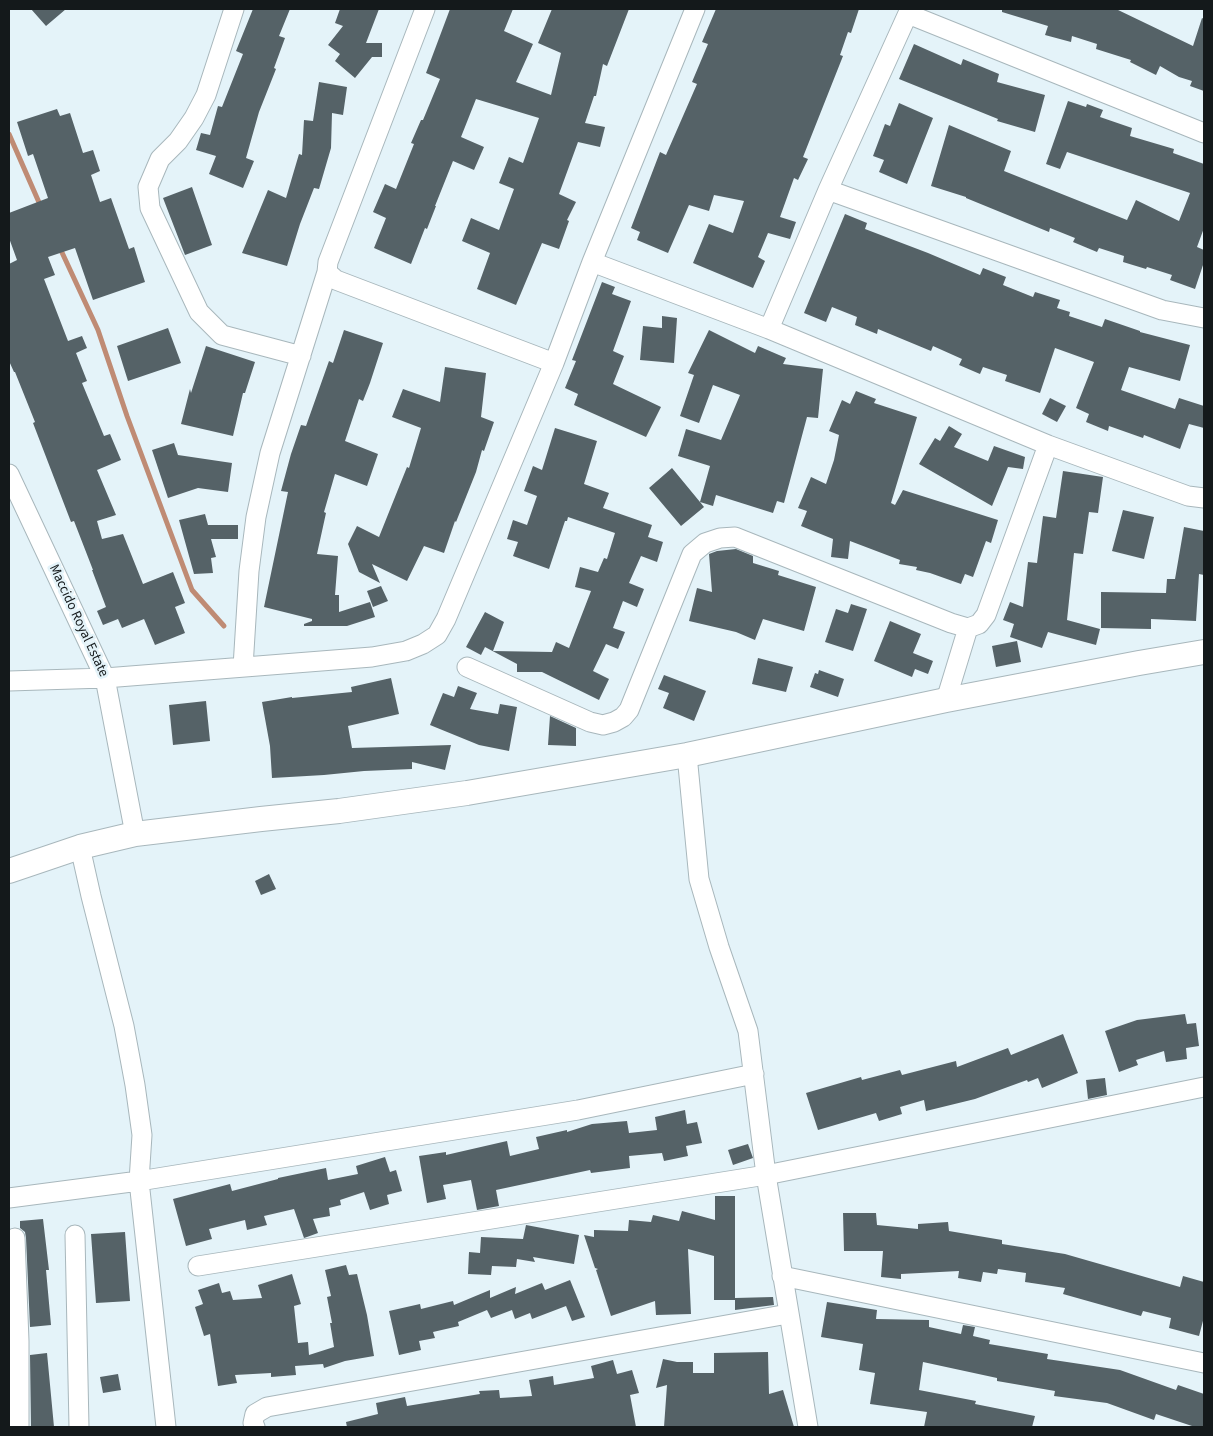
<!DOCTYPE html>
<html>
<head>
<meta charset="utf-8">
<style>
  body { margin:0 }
  #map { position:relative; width:1213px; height:1436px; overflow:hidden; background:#e4f3f9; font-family:"Source Sans 3",sans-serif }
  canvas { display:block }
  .frame { position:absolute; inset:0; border:10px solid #14191b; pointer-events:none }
</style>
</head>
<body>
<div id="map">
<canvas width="1213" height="1436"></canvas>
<div class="frame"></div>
</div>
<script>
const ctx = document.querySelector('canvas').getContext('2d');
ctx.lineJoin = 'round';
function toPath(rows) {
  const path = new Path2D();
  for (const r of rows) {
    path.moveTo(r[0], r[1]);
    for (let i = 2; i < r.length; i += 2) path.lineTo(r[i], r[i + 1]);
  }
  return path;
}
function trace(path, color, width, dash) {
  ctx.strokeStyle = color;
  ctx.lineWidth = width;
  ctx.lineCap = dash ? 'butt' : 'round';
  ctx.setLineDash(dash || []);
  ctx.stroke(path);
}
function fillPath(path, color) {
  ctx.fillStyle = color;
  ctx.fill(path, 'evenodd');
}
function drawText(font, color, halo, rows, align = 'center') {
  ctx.font = font + ' "Source Sans 3",sans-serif';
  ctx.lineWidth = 5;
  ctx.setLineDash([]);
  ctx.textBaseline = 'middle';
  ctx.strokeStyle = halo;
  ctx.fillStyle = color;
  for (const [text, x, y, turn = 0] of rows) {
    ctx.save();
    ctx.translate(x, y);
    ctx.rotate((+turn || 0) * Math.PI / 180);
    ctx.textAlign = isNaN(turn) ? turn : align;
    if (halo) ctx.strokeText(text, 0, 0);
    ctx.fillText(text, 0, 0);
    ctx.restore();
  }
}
const stream = toPath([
  [9,134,41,207],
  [59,246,98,330,127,416,192,590,224,626]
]);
const building = toPath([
  [31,9,66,9,46,26],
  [253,9,290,9,279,36,285,38,274,68,276,69,259,112,246,158,254,161,243,188,209,174,216,156,196,150,201,133,210,135,218,106,222,107,243,54,236,51],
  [340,9,379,9,366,43,382,43,382,57,372,57,355,78,335,61,340,54,328,45,343,26,335,23],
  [450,9,513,9,504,31,533,44,516,82,551,95,561,53,538,43,552,9,629,9,607,66,603,64,596,96,594,96,585,123,605,127,600,147,578,142,559,194,576,202,567,220,569,221,559,249,542,243,516,305,477,289,490,253,462,241,471,218,499,230,514,189,499,183,509,157,523,163,539,118,476,99,461,137,484,147,474,170,453,161,435,206,436,206,427,229,425,228,411,264,374,248,386,218,373,212,385,184,396,189,414,144,411,143,421,120,423,120,440,79,426,73],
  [716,9,859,9,851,33,848,32,840,55,843,56,803,157,808,159,798,180,794,178,780,217,796,222,790,239,768,233,758,257,765,261,753,288,693,263,709,224,733,233,744,201,714,195,709,211,689,205,668,253,637,240,640,232,631,228,660,152,666,155,697,84,692,82,708,44,702,42],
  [1002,9,1116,9,1193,46,1202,18,1204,19,1204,91,1190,86,1192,81,1179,77,1160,66,1156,75,1130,62,1131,60,1096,49,1097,44,1072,36,1071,42,1045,35,1048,26,1002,12],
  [914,44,961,65,963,59,999,74,997,82,1045,95,1035,132,997,121,998,119,899,79],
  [319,82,347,87,343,115,332,113,331,148,319,189,314,188,300,224,287,266,242,253,268,190,286,198,299,154,302,155,304,120,313,121],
  [1068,101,1086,107,1087,104,1103,110,1100,117,1132,128,1130,136,1174,149,1173,153,1204,164,1204,228,1197,247,1204,250,1204,262,1195,289,1170,280,1172,275,1147,267,1146,269,1123,262,1124,256,1099,248,1097,252,1073,242,1075,238,1050,228,1049,232,966,198,966,197,931,186,949,125,1011,151,1004,171,1127,220,1136,200,1179,221,1190,193,1067,152,1060,169,1046,164],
  [899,103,933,118,907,184,879,172,884,160,873,156,885,124,890,126],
  [57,109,60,116,70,113,83,153,93,150,100,171,91,175,100,202,111,198,129,249,134,247,145,282,93,300,75,248,48,257,55,275,44,279,68,341,82,336,87,348,76,353,87,381,82,383,104,436,110,434,121,460,97,470,116,515,97,521,102,539,123,534,143,584,173,572,185,603,175,607,185,633,155,645,144,619,122,628,118,619,103,625,97,611,106,607,92,570,93,570,74,521,71,522,33,423,35,422,15,372,14,372,9,361,9,264,17,260,9,238,9,213,48,198,33,154,28,156,17,122],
  [192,187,212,245,185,255,163,198],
  [845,214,867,223,865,229,928,253,980,275,983,268,1006,277,1003,285,1033,297,1035,292,1060,300,1057,308,1070,312,1069,316,1102,327,1105,319,1140,331,1140,332,1190,345,1180,381,1129,367,1121,390,1175,409,1179,398,1204,406,1204,428,1189,424,1180,449,1144,435,1143,438,1109,426,1108,431,1086,422,1089,414,1076,408,1094,362,1055,348,1040,393,1005,381,1007,375,983,367,980,374,959,365,962,359,933,346,931,351,878,329,877,334,855,325,857,317,832,307,826,322,804,313],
  [602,282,615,287,612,294,631,301,613,351,624,356,613,384,661,407,646,437,574,405,578,394,565,388,576,361,572,360],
  [662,316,677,318,674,363,640,360,643,326,662,328],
  [168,328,181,363,128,381,117,346],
  [344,330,383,343,370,383,363,401,359,399,345,441,378,454,367,486,335,474,324,512,326,513,317,554,338,556,335,595,339,595,339,612,370,602,375,617,347,626,304,626,304,624,312,621,312,619,264,607,288,492,281,491,291,454,301,425,306,426,329,361,333,363],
  [709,330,755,353,758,346,786,358,783,364,823,369,818,418,807,417,784,503,777,501,773,513,716,495,713,506,700,502,704,507,681,526,649,488,672,468,700,502,710,466,678,456,686,429,721,440,740,395,713,385,699,423,680,416,694,375,688,373],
  [206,346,255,362,245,393,243,393,233,436,181,424,190,389,191,393],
  [445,367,486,373,481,417,494,422,484,451,482,450,476,472,456,522,455,521,444,553,424,546,407,581,372,564,380,583,359,572,348,544,357,526,379,537,407,467,409,468,421,428,392,417,403,389,440,402],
  [856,391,876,399,874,403,917,417,891,503,895,505,903,490,998,520,991,543,986,541,973,577,965,574,961,584,930,573,916,570,917,567,899,564,900,560,850,541,848,559,831,557,833,539,801,526,807,511,798,508,811,477,826,484,834,460,839,435,829,431,842,400,850,404],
  [1050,398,1066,406,1057,422,1042,414],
  [949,426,962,434,954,447,988,461,994,446,1025,457,1023,469,1008,467,992,506,919,464,935,438,940,441],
  [555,428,597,441,584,484,609,493,603,508,652,525,648,537,663,542,657,562,641,556,629,583,644,589,637,607,623,601,613,628,625,632,618,649,606,644,593,671,609,679,599,700,542,672,517,672,517,664,485,647,481,655,466,647,485,612,504,622,493,651,552,652,556,642,569,648,591,591,575,587,580,567,598,572,604,558,607,559,615,533,568,517,567,521,565,521,549,569,513,556,518,542,507,539,513,520,527,525,537,496,524,491,533,466,542,470],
  [174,443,178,455,232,463,228,492,198,488,168,498,152,450],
  [1063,471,1103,477,1098,513,1089,512,1083,554,1074,553,1067,620,1100,629,1096,645,1048,632,1042,648,1010,637,1014,624,1003,620,1010,602,1023,607,1028,562,1037,563,1043,516,1056,518],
  [1123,510,1154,517,1144,559,1112,551],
  [205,514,208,525,238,525,238,539,211,539,216,557,211,558,213,573,194,574,179,520],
  [1184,527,1204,531,1204,575,1199,574,1196,621,1151,619,1151,629,1101,628,1101,592,1166,593,1167,579,1175,579],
  [736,549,753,556,753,563,779,571,778,575,816,587,804,631,763,619,755,640,736,632,689,621,697,588,712,592,709,554,717,551],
  [381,586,388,601,373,607,367,591],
  [851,604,867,609,853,651,825,642,836,609,848,613],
  [890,621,921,634,913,653,933,661,928,674,915,669,912,677,874,661],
  [1017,641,1021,662,996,667,992,646],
  [758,658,793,667,786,692,752,684],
  [819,670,844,679,838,697,810,687,815,673,818,674],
  [664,675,706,691,694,721,663,708,669,693,658,689],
  [391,678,399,714,348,726,352,748,451,745,445,770,412,762,412,769,364,771,324,775,272,778,270,746,262,702,292,697,292,698,352,692,351,687],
  [458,686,477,693,470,709,498,714,500,704,517,707,509,751,479,745,430,725,443,693,454,697],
  [206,701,210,741,173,745,169,705],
  [550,716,576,728,576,746,548,745],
  [269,874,276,889,261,895,255,881],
  [1185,1014,1187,1024,1196,1023,1199,1046,1186,1048,1187,1059,1166,1062,1164,1051,1136,1060,1138,1065,1119,1072,1105,1031,1137,1020],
  [1063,1034,1078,1073,1042,1088,1038,1078,1028,1082,1027,1080,975,1099,926,1111,924,1100,900,1107,902,1114,879,1121,876,1113,818,1130,806,1093,861,1077,862,1080,900,1070,902,1075,956,1061,957,1067,1008,1048,1011,1055],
  [1105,1078,1107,1095,1088,1099,1086,1080],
  [685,1110,687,1124,697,1122,702,1143,686,1146,688,1156,664,1161,662,1153,629,1156,630,1168,591,1173,590,1170,496,1190,499,1206,477,1210,471,1180,443,1185,446,1199,427,1203,419,1156,446,1152,446,1155,507,1141,510,1156,539,1149,536,1137,567,1130,567,1132,592,1124,627,1121,629,1133,657,1130,655,1117],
  [748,1144,753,1158,733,1165,728,1150],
  [385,1157,390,1172,396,1170,402,1191,387,1195,389,1204,370,1210,364,1192,340,1200,341,1205,329,1208,330,1216,313,1219,318,1233,307,1237,304,1238,294,1209,264,1216,267,1225,247,1230,245,1220,209,1229,212,1239,186,1246,173,1199,230,1184,232,1191,278,1179,278,1178,326,1168,328,1180,358,1174,356,1166],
  [715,1196,735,1196,735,1300,714,1300,714,1256,688,1249,691,1314,656,1315,655,1301,611,1316,596,1270,598,1269,595,1268,584,1235,594,1237,594,1230,628,1231,629,1220,651,1222,653,1215,679,1221,682,1211,715,1220],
  [843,1213,876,1213,877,1225,918,1229,918,1224,948,1222,949,1231,1002,1240,1002,1244,1065,1254,1180,1287,1183,1276,1204,1282,1204,1317,1199,1336,1169,1328,1171,1318,1143,1311,1141,1316,1063,1294,1065,1288,1025,1282,1026,1273,998,1269,997,1274,983,1272,981,1282,958,1278,959,1271,901,1274,901,1279,881,1277,883,1251,844,1251],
  [43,1219,49,1270,46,1270,51,1325,30,1327,26,1238,25,1232,20,1228,20,1221],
  [526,1225,579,1235,574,1264,533,1257,535,1262,517,1259,516,1267,492,1266,491,1275,468,1274,469,1252,480,1253,481,1237,523,1239],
  [125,1232,130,1301,96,1303,91,1234],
  [346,1265,349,1275,357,1274,367,1315,374,1356,345,1361,324,1368,323,1364,295,1366,296,1375,271,1377,271,1373,235,1375,237,1383,218,1386,210,1334,204,1336,195,1307,203,1304,198,1290,219,1283,222,1293,230,1291,233,1300,262,1298,258,1285,292,1274,301,1304,294,1306,298,1343,308,1342,309,1355,334,1347,330,1323,332,1323,327,1297,331,1296,325,1270],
  [570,1280,585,1317,572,1321,566,1306,532,1319,530,1313,515,1319,512,1310,491,1318,487,1310,458,1322,459,1326,433,1332,435,1338,419,1341,421,1350,399,1355,389,1311,420,1304,421,1309,453,1301,454,1305,490,1290,490,1298,516,1287,515,1294,542,1283,545,1290],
  [773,1297,774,1305,735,1310,735,1298],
  [827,1302,877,1310,876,1319,929,1320,929,1327,961,1334,963,1325,975,1327,973,1336,990,1340,989,1344,1048,1354,1047,1359,1120,1370,1176,1390,1178,1385,1204,1394,1204,1427,1195,1427,1156,1414,1154,1420,1107,1403,1054,1396,1055,1391,997,1381,997,1378,923,1362,919,1390,976,1401,975,1404,1035,1416,1032,1427,924,1427,927,1412,870,1404,875,1373,859,1370,863,1344,821,1337],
  [768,1352,769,1394,783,1390,794,1427,664,1427,667,1385,656,1388,663,1359,677,1362,693,1362,693,1373,714,1373,714,1353],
  [47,1353,54,1427,31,1427,30,1355],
  [613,1360,617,1374,632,1370,639,1393,630,1395,636,1427,347,1427,346,1422,378,1414,376,1403,405,1397,407,1406,480,1394,479,1391,499,1390,500,1398,532,1396,529,1380,553,1376,554,1385,594,1378,591,1366],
  [118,1374,121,1390,103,1393,100,1377]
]);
const minor = toPath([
  [234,9,206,95,194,118,178,141,160,159,148,187,150,208,199,312,222,335,301,356],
  [425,9,328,262,327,272,336,280,554,363],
  [908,14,1204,133],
  [828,190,1162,310,1204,318],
  [592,262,769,329,1048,445,1188,496,1204,498],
  [769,329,828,190,910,9],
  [9,474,105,678,135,834],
  [243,667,249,571,256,517,270,453,327,272],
  [467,667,590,722,603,725,614,722,623,717,629,710,692,554,705,543,720,538,735,537,951,623,968,628,979,624,986,615,1048,445],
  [9,681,105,678,372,657,406,651,423,644,437,635,446,619,554,363,592,262,695,9],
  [946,700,968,628],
  [687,755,699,879,719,947,748,1031,766,1175,808,1427],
  [80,847,91,896,124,1026,135,1085,142,1135,139,1181,166,1427],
  [9,1198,139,1181,578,1110,754,1074],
  [75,1235,79,1427],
  [15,1238,19,1341,19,1427],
  [198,1266,766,1175,1204,1087],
  [782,1276,1204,1363],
  [255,1427,253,1423,255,1414,267,1407,788,1314]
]);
const tertiary = toPath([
  [9,871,80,847,135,834,261,819,339,811,467,793,687,755,946,700,1139,663,1204,652]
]);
const streetNames = [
  ["Maccido Royal Estate",78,621,65]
];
trace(stream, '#bf8b74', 5);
fillPath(building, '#556267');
trace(minor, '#a8b7bc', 21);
trace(tertiary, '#a8b7bc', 26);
trace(minor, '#fff', 19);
trace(tertiary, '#fff', 24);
drawText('14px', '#14191b', '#e4f3f9', streetNames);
</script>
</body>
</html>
